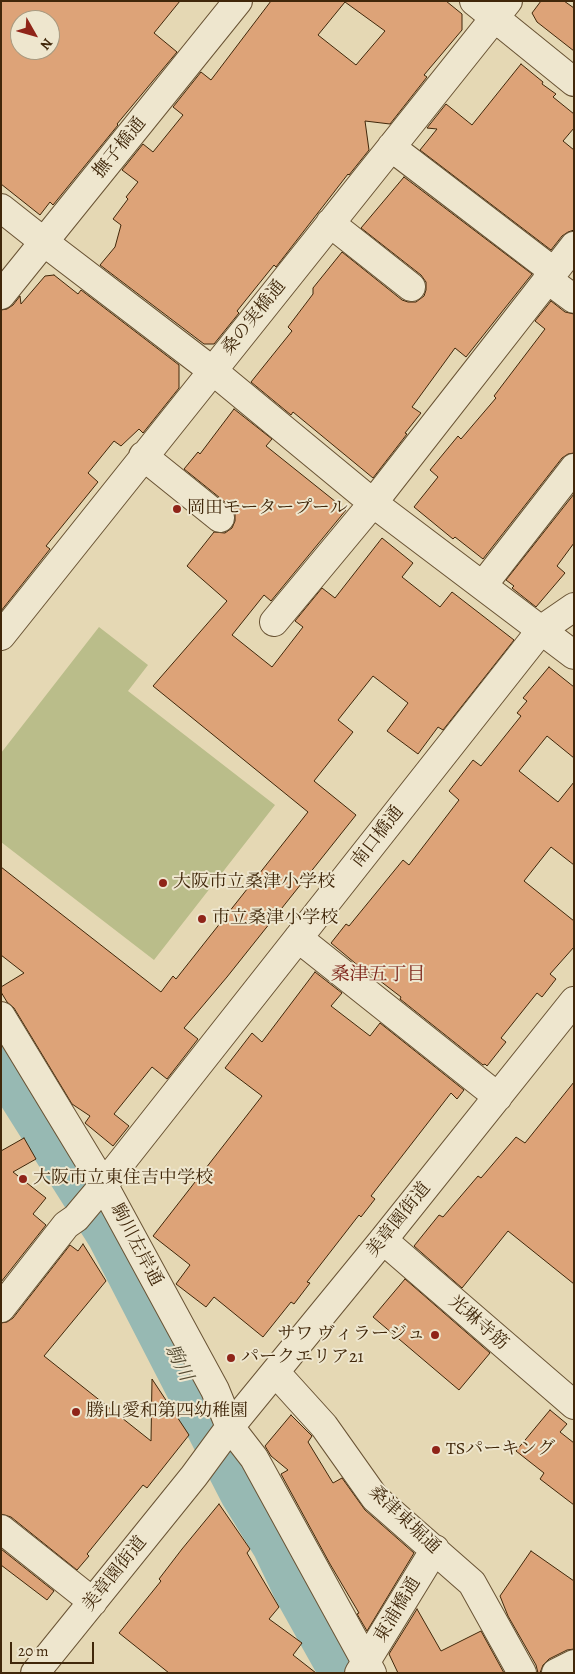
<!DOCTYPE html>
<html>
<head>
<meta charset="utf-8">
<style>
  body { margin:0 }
  #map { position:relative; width:575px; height:1674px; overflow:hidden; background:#e5d8b4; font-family:Alegreya,serif }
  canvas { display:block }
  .frame { position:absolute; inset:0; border:2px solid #40270a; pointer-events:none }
  .north { position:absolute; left:10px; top:10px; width:50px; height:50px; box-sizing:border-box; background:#eee6ce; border:1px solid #a89a80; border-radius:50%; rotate:128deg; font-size:14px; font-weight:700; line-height:20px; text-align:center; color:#40270a }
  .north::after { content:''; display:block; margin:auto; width:18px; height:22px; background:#8f2418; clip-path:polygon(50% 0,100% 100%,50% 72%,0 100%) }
  .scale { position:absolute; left:10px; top:1642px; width:84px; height:22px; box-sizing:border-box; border:2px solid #40270a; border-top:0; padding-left:6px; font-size:15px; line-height:18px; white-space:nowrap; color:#40270a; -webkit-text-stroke:4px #eee6ce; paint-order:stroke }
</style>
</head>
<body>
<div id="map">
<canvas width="575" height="1674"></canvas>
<div class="frame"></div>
<div class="north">N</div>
<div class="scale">20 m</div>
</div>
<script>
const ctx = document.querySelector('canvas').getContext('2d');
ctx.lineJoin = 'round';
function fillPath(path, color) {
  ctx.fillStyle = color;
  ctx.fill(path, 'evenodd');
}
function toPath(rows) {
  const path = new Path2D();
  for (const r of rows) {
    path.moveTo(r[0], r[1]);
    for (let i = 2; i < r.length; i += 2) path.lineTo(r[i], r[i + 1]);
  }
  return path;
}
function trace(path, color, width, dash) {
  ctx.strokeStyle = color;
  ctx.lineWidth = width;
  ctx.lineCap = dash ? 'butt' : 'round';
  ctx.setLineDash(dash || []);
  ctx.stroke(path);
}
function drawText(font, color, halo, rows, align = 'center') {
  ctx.font = font + ' Alegreya,"Noto Serif JP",serif';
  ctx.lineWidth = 4;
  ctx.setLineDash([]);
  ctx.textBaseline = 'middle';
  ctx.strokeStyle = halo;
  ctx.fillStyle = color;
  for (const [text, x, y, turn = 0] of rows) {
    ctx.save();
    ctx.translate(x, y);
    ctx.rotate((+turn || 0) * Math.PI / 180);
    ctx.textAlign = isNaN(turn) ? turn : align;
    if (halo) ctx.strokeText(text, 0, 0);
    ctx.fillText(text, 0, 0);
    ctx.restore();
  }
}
const green = toPath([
  [99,627,148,665,128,691,275,805,154,960,1,842,1,753]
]);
const river = toPath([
  [1,1059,112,1235,245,1493,277,1545,297,1587,345,1673]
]);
const building = toPath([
  [1,1,180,1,154,33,177,52,117,124,118,125,53,205,50,202,40,215,1,184,1,1],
  [20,20,50,20,50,50,20,50,20,20],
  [271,1,446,1,462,14,462,30,424,75,427,77,390,124,365,121,369,150,349,175,348,174,276,267,274,265,237,311,239,313,214,344,204,344,100,265,115,247,121,225,113,219,128,199,126,197,138,182,122,170,143,144,153,152,183,115,173,107,201,72,211,80,271,1],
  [345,2,385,31,356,65,318,35,345,2],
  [541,1,564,1,574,8,574,51,537,22,532,13,541,1],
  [521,64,543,82,542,84,556,94,553,97,574,114,574,128,563,141,574,150,574,230,568,232,562,236,551,250,420,150,437,129,427,128,446,104,472,125,521,64],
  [404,177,532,274,466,357,455,348,412,407,421,413,405,433,407,434,373,478,293,412,291,415,251,382,292,331,288,327,313,294,313,288,342,252,402,300,408,302,416,302,424,296,426,290,426,282,421,275,361,228,404,177],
  [54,275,78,294,81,290,179,365,179,388,143,433,139,429,121,446,114,441,88,473,98,482,46,546,50,549,1,611,1,310,7,309,13,305,20,296,21,304,45,276,54,275],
  [551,301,565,312,574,314,574,453,568,454,562,458,483,559,455,537,453,539,414,507,438,477,430,470,458,436,461,439,496,398,494,396,545,329,535,321,551,301],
  [234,409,272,439,266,446,346,510,271,601,264,595,232,635,272,667,303,627,295,621,322,588,335,598,382,538,413,563,402,577,440,607,452,592,514,640,443,730,438,727,418,754,387,731,408,703,373,676,338,720,353,732,314,781,356,815,227,977,184,1028,198,1039,167,1079,152,1067,114,1114,129,1126,113,1146,85,1123,90,1116,72,1104,14,1008,7,1002,1,992,1,987,24,973,1,955,1,867,161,992,173,976,176,979,308,812,153,686,227,601,187,566,214,532,225,533,232,528,235,521,235,513,230,506,184,469,198,452,200,454,234,409],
  [574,494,574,543,557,566,565,573,536,607,512,588,514,586,506,580,574,494],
  [549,667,574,687,574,758,547,736,519,771,558,802,574,782,574,865,551,847,524,881,574,921,574,947,550,974,556,979,542,997,537,993,501,1038,506,1042,487,1066,485,1064,483,1065,400,999,401,997,362,967,361,968,331,943,346,924,349,926,403,860,409,865,459,800,449,791,473,760,481,766,521,716,517,713,527,701,523,698,549,667],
  [315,972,342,993,331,1006,370,1036,380,1023,464,1090,457,1099,451,1093,371,1196,375,1199,361,1217,359,1215,307,1282,310,1283,294,1304,291,1302,263,1337,214,1297,206,1307,176,1284,190,1265,153,1236,262,1096,225,1068,252,1033,262,1042,315,972],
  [574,1082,574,1284,508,1231,462,1288,414,1246,439,1215,443,1217,478,1176,481,1178,516,1137,525,1143,574,1082],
  [24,1138,36,1159,13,1172,46,1198,33,1214,46,1225,1,1282,1,1151,24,1138],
  [83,1244,106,1281,44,1356,151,1441,152,1379,189,1435,147,1488,143,1485,87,1554,89,1556,77,1570,11,1517,1,1514,1,1323,7,1322,13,1318,70,1245,78,1251,83,1244],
  [405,1279,490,1353,459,1390,373,1317,405,1279],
  [550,1410,567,1424,560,1432,574,1443,574,1505,540,1479,544,1473,516,1451,550,1410],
  [291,1415,312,1436,308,1442,333,1483,342,1478,365,1510,414,1553,367,1631,357,1614,359,1613,330,1564,281,1474,288,1470,271,1456,265,1446,291,1415],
  [219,1504,250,1549,247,1553,279,1607,269,1619,302,1643,293,1655,316,1673,169,1673,119,1633,161,1581,159,1579,182,1549,219,1504],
  [1,1549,54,1591,47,1600,1,1565,1,1549],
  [531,1551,574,1581,574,1649,567,1650,549,1659,543,1665,540,1673,538,1673,536,1665,508,1616,500,1596,531,1551],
  [417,1609,441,1651,481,1631,504,1673,398,1673,389,1654,417,1609]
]);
const minor = toPath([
  [474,1,574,82],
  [391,147,553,271],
  [1,208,44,242,218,375,373,503,574,655],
  [330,223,411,287],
  [547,279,574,299],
  [1,295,238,1],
  [143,456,220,518],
  [483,585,574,468],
  [274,622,373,503,574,246],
  [1,636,508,1],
  [298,938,498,1097],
  [1,1016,103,1184,215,1390,230,1427,254,1458,372,1673],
  [383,1240,574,1405],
  [1,1308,66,1225,76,1218,97,1193,542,629,574,607],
  [276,1373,324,1426,375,1498,472,1583,522,1673],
  [1,1529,93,1602],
  [35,1673,194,1476,230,1427,383,1240,574,1001],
  [359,1673,435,1549],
  [556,1673,574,1664]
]);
const markers = [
  [177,509,5,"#8f2418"],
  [163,883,5,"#8f2418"],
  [202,919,5,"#8f2418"],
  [23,1179,5,"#8f2418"],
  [435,1335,5,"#8f2418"],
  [231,1358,5,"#8f2418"],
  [76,1412,5,"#8f2418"],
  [436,1450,5,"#8f2418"]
];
const streetNames = [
  ["撫子橋通",120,148,-51],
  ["桑の実橋通",254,318,-51],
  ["南口橋通",378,837,-52],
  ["美章園街道",399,1220,-51],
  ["駒川左岸通",136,1245,62],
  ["光琳寺筋",478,1323,41],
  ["桑津東堀通",404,1520,43],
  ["美章園街道",115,1574,-51],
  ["東浦橋通",398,1610,-59]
];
const poiNames = [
  ["岡田モータープール",187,509],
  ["大阪市立桑津小学校",173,883],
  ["市立桑津小学校",212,919],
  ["大阪市立東住吉中学校",33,1179],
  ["サワ ヴィラージュ",425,1335,"right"],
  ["パークエリア21",241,1358],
  ["勝山愛和第四幼稚園",86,1412],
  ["TSパーキング",446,1450]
];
const neighbourhoodNames = [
  ["桑津五丁目",378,975]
];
const waterNames = [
  ["駒川",178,1363,63]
];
fillPath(green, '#babd8a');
trace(river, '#97b9b3', 50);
fillPath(building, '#dda378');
trace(building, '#40270a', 1);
trace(minor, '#695334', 30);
trace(minor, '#eee6ce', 28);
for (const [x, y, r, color] of markers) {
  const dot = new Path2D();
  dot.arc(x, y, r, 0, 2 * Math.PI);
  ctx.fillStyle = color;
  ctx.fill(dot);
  trace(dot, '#eee6ce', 2);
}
drawText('18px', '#40270a', '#eee6ce', streetNames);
drawText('18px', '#40270a', '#eee6ce', poiNames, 'left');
drawText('19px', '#7a1f14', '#eee6ce', neighbourhoodNames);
drawText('italic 19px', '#564c34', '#eee6ce', waterNames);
</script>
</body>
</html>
